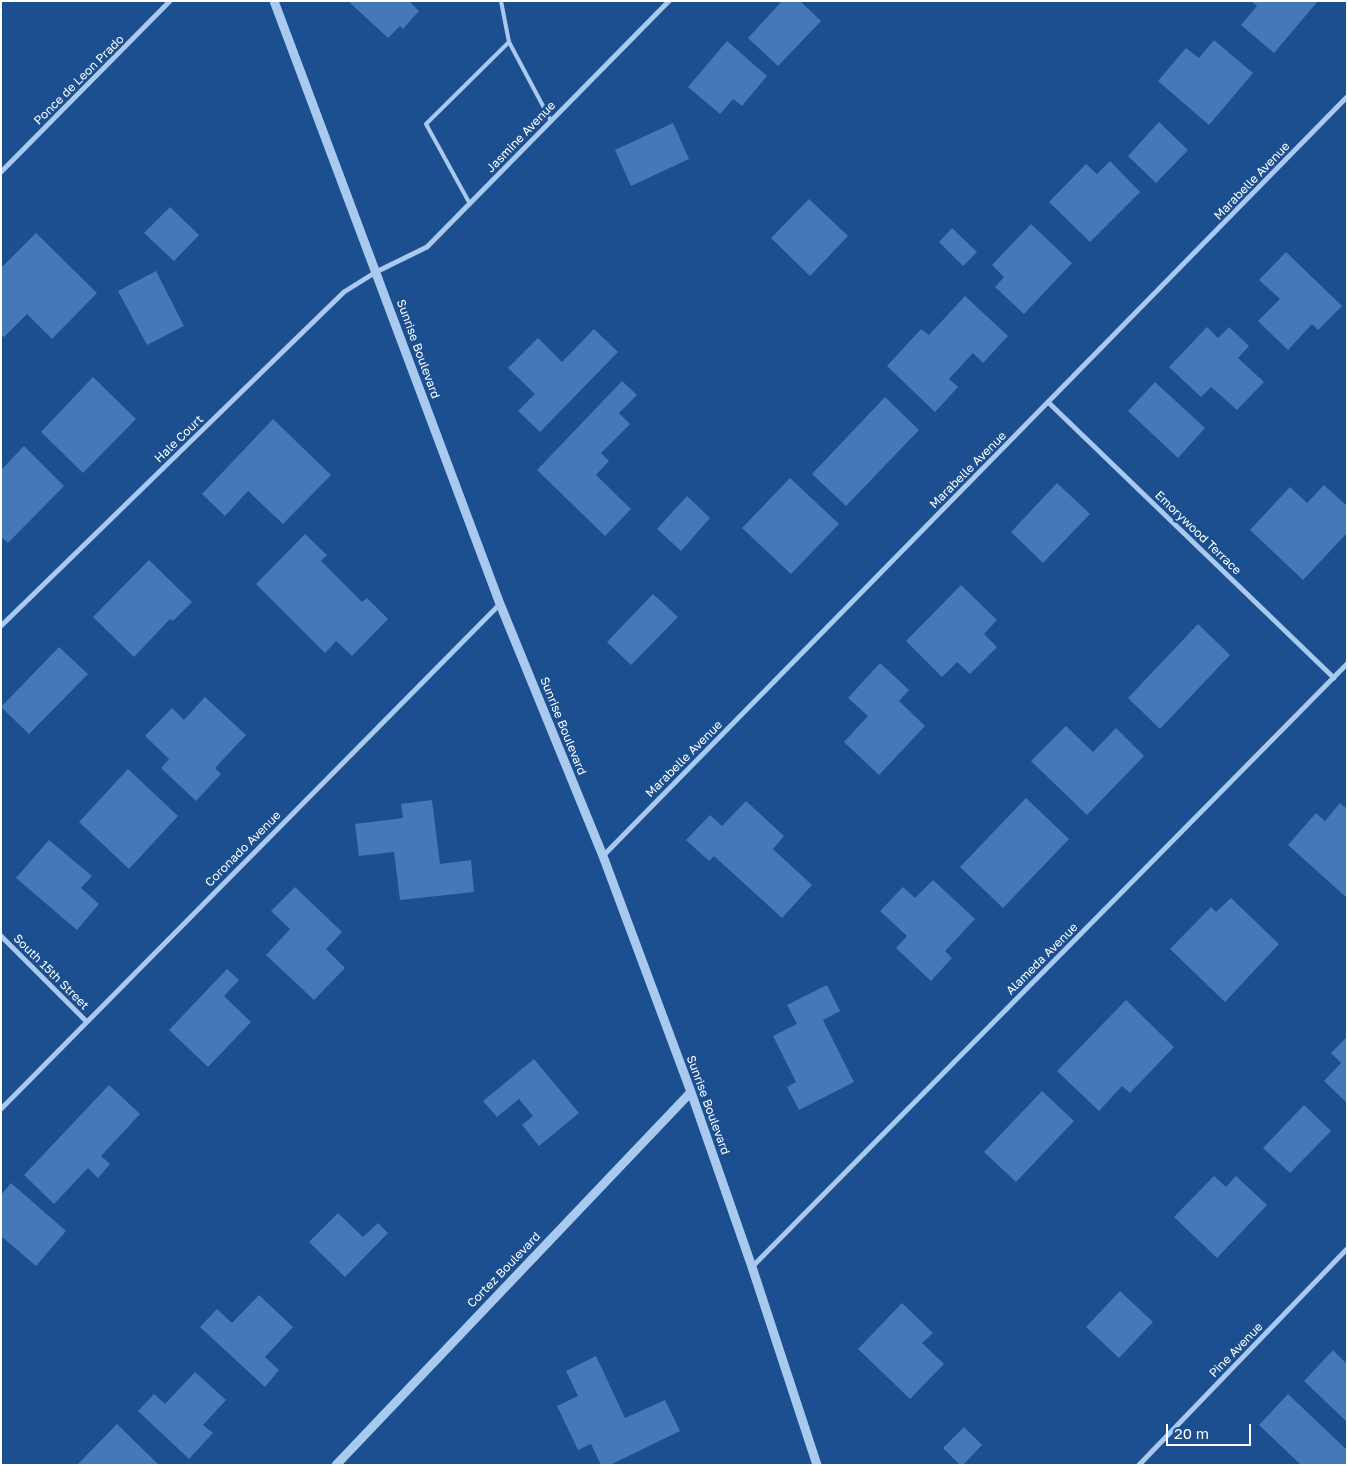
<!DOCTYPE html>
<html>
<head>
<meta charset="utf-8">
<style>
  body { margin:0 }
  #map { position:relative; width:1348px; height:1466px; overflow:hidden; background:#1b4f8f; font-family:"Golos Text",sans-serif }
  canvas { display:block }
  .frame { position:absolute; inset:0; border:2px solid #fff; pointer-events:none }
  .scale { position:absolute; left:1166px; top:1424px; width:85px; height:22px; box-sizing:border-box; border:2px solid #fff; border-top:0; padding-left:6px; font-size:15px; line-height:18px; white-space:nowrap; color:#fff; -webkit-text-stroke:4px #1b4f8f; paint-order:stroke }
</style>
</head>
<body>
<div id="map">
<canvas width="1348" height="1466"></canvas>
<div class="frame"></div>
<div class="scale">20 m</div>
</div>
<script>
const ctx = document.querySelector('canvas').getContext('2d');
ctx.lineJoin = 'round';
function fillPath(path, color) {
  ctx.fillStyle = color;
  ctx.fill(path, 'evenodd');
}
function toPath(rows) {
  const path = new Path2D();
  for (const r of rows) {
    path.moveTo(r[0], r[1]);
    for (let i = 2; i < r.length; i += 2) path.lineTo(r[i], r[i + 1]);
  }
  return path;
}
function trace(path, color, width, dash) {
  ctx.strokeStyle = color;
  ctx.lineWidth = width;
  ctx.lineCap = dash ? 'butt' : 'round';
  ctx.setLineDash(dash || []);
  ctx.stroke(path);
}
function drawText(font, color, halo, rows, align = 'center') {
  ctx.font = font + ' "Golos Text",sans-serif';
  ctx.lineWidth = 5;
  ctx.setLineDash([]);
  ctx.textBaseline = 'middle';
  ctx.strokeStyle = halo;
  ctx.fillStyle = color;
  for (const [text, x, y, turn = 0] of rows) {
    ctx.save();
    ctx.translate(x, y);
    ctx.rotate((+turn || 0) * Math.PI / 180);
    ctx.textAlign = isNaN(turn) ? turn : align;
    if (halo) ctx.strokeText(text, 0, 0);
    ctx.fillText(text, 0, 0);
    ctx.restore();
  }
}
const building = toPath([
  [348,1,409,1,419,11,403,29,400,26,388,38],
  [782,1,800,1,821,21,778,66,748,38],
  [1251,1,1318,1,1274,53,1241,25,1257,6],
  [1214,40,1253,73,1209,125,1158,81,1186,48,1199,58],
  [727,41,767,76,742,106,733,99,720,114,688,87],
  [1159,122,1188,150,1156,183,1128,156],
  [673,123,689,159,631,186,615,150],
  [1110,161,1140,192,1090,242,1049,202,1086,164,1097,174],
  [809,199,848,236,810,276,771,238],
  [170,207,199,235,174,261,144,233],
  [1031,224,1072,263,1024,314,995,287,1004,277,992,265],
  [952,228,977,252,963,266,939,242],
  [36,233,97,293,52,339,27,314,4,337,1,335,1,268],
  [1286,252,1342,306,1318,330,1312,324,1288,350,1258,321,1280,299,1259,280],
  [156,271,184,326,147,345,118,291],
  [965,296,1008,336,983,363,973,353,949,379,958,387,935,412,887,366,921,329,929,335],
  [1207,327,1218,338,1229,327,1249,346,1238,358,1264,382,1237,410,1211,387,1201,397,1169,367],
  [594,329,618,352,540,432,518,411,535,394,508,368,538,338,562,362],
  [93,377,136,419,83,473,41,432],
  [622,381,637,395,619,413,630,424,601,453,609,461,596,475,631,509,605,536,537,470],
  [1155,382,1205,428,1178,458,1128,411],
  [885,397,919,430,846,506,812,474],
  [273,419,331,475,283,524,248,491,225,516,202,494],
  [24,446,64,486,8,543,1,537,1,470],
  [790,478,839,524,791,574,742,528],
  [1057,483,1090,514,1043,563,1011,532],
  [1324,485,1347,506,1347,533,1303,580,1250,530,1290,487,1307,503],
  [687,496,710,518,681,551,657,529],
  [305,534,327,555,321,561,362,602,367,598,388,619,352,656,336,641,325,653,256,584],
  [149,560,192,602,173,621,170,619,134,657,93,617],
  [961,585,997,620,984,634,997,647,970,674,957,662,942,677,906,641],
  [653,594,678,617,631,665,607,642],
  [1198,624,1230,655,1160,729,1128,698],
  [59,647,88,674,29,734,1,707],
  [880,663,909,690,899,701,925,726,879,775,844,742,868,716,848,698],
  [205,697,246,735,215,768,221,774,196,801,161,768,169,759,145,736,172,708,184,720],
  [1066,726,1093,752,1116,728,1144,756,1087,815,1031,761],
  [128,769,178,816,129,869,79,822],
  [1026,798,1069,839,1003,908,960,867],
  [432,800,440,864,471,860,474,892,400,900,394,852,359,856,355,824,403,818,401,804],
  [746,801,784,836,773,849,812,885,782,918,714,856,709,861,686,840,710,815,722,826],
  [1340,803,1347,809,1347,898,1288,845,1316,813,1325,821],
  [49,840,92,876,81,888,99,904,77,930,16,878],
  [933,880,975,919,945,951,952,958,931,981,896,948,907,936,880,911,903,887,915,898],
  [295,887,342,932,326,949,345,968,314,1000,266,955,290,929,271,911],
  [1231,898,1279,944,1225,1002,1170,949,1211,907,1216,912],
  [227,969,239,980,224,996,251,1022,208,1067,169,1030],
  [827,985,840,1011,823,1020,854,1082,799,1110,787,1087,796,1082,773,1036,797,1024,787,1005],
  [1126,1000,1174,1047,1130,1093,1122,1086,1099,1111,1057,1071],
  [1347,1037,1347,1103,1324,1081,1341,1063,1331,1053],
  [534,1059,579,1113,539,1146,522,1125,533,1116,519,1099,497,1117,483,1101],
  [109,1085,140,1114,101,1156,110,1164,98,1178,88,1168,54,1204,24,1175],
  [1042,1091,1074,1121,1016,1182,984,1152],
  [1304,1105,1331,1131,1290,1173,1263,1148],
  [1214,1176,1226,1187,1236,1176,1267,1205,1217,1258,1174,1217],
  [11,1183,66,1231,36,1266,1,1236,1,1195],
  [338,1213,363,1237,378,1223,388,1233,345,1277,309,1242],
  [1120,1291,1153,1322,1119,1358,1086,1327],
  [259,1295,293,1327,265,1357,279,1370,265,1387,200,1327,217,1309,232,1323],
  [902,1303,933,1333,922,1343,944,1364,910,1399,858,1349],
  [1333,1350,1347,1364,1347,1422,1304,1381],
  [596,1356,625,1418,665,1400,680,1431,610,1465,601,1465,591,1444,578,1450,557,1406,578,1396,566,1371],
  [195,1372,226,1400,203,1425,213,1433,189,1459,138,1411,154,1394,165,1404],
  [1288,1394,1347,1450,1347,1465,1301,1465,1259,1425],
  [117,1424,159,1465,77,1465],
  [964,1427,982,1445,963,1465,960,1465,943,1448]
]);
const service = toPath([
  [501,1,509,42],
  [470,204,426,124,509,42,551,121]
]);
const minor = toPath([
  [1,172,170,1],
  [1049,403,1334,678],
  [1,626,344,292,376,272,427,247,669,1],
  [603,856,1347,97],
  [1,936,86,1021],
  [1,1109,500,604],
  [752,1267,1347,664],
  [1139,1465,1347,1249]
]);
const tertiary = toPath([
  [274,1,500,604,603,856,691,1092,752,1267,817,1465],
  [336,1465,691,1092]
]);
const streetNames = [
  ["Ponce de Leon Prado",79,80,-45],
  ["Jasmine Avenue",521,137,-46],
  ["Marabelle Avenue",1252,181,-46],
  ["Sunrise Boulevard",418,349,70],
  ["Hale Court",179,439,-44],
  ["Marabelle Avenue",968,470,-45],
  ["Emorywood Terrace",1198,533,44],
  ["Sunrise Boulevard",563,726,68],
  ["Marabelle Avenue",684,759,-45],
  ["Coronado Avenue",243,849,-45],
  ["Alameda Avenue",1042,959,-45],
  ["South 15th Street",51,972,45],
  ["Sunrise Boulevard",708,1105,70],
  ["Cortez Boulevard",504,1270,-46],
  ["Pine Avenue",1236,1350,-46]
];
fillPath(building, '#4478b7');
trace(service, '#a9c9ee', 4);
trace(minor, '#a9c9ee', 5);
trace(tertiary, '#a9c9ee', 9);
drawText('12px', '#fff', '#1b4f8f', streetNames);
</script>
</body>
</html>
